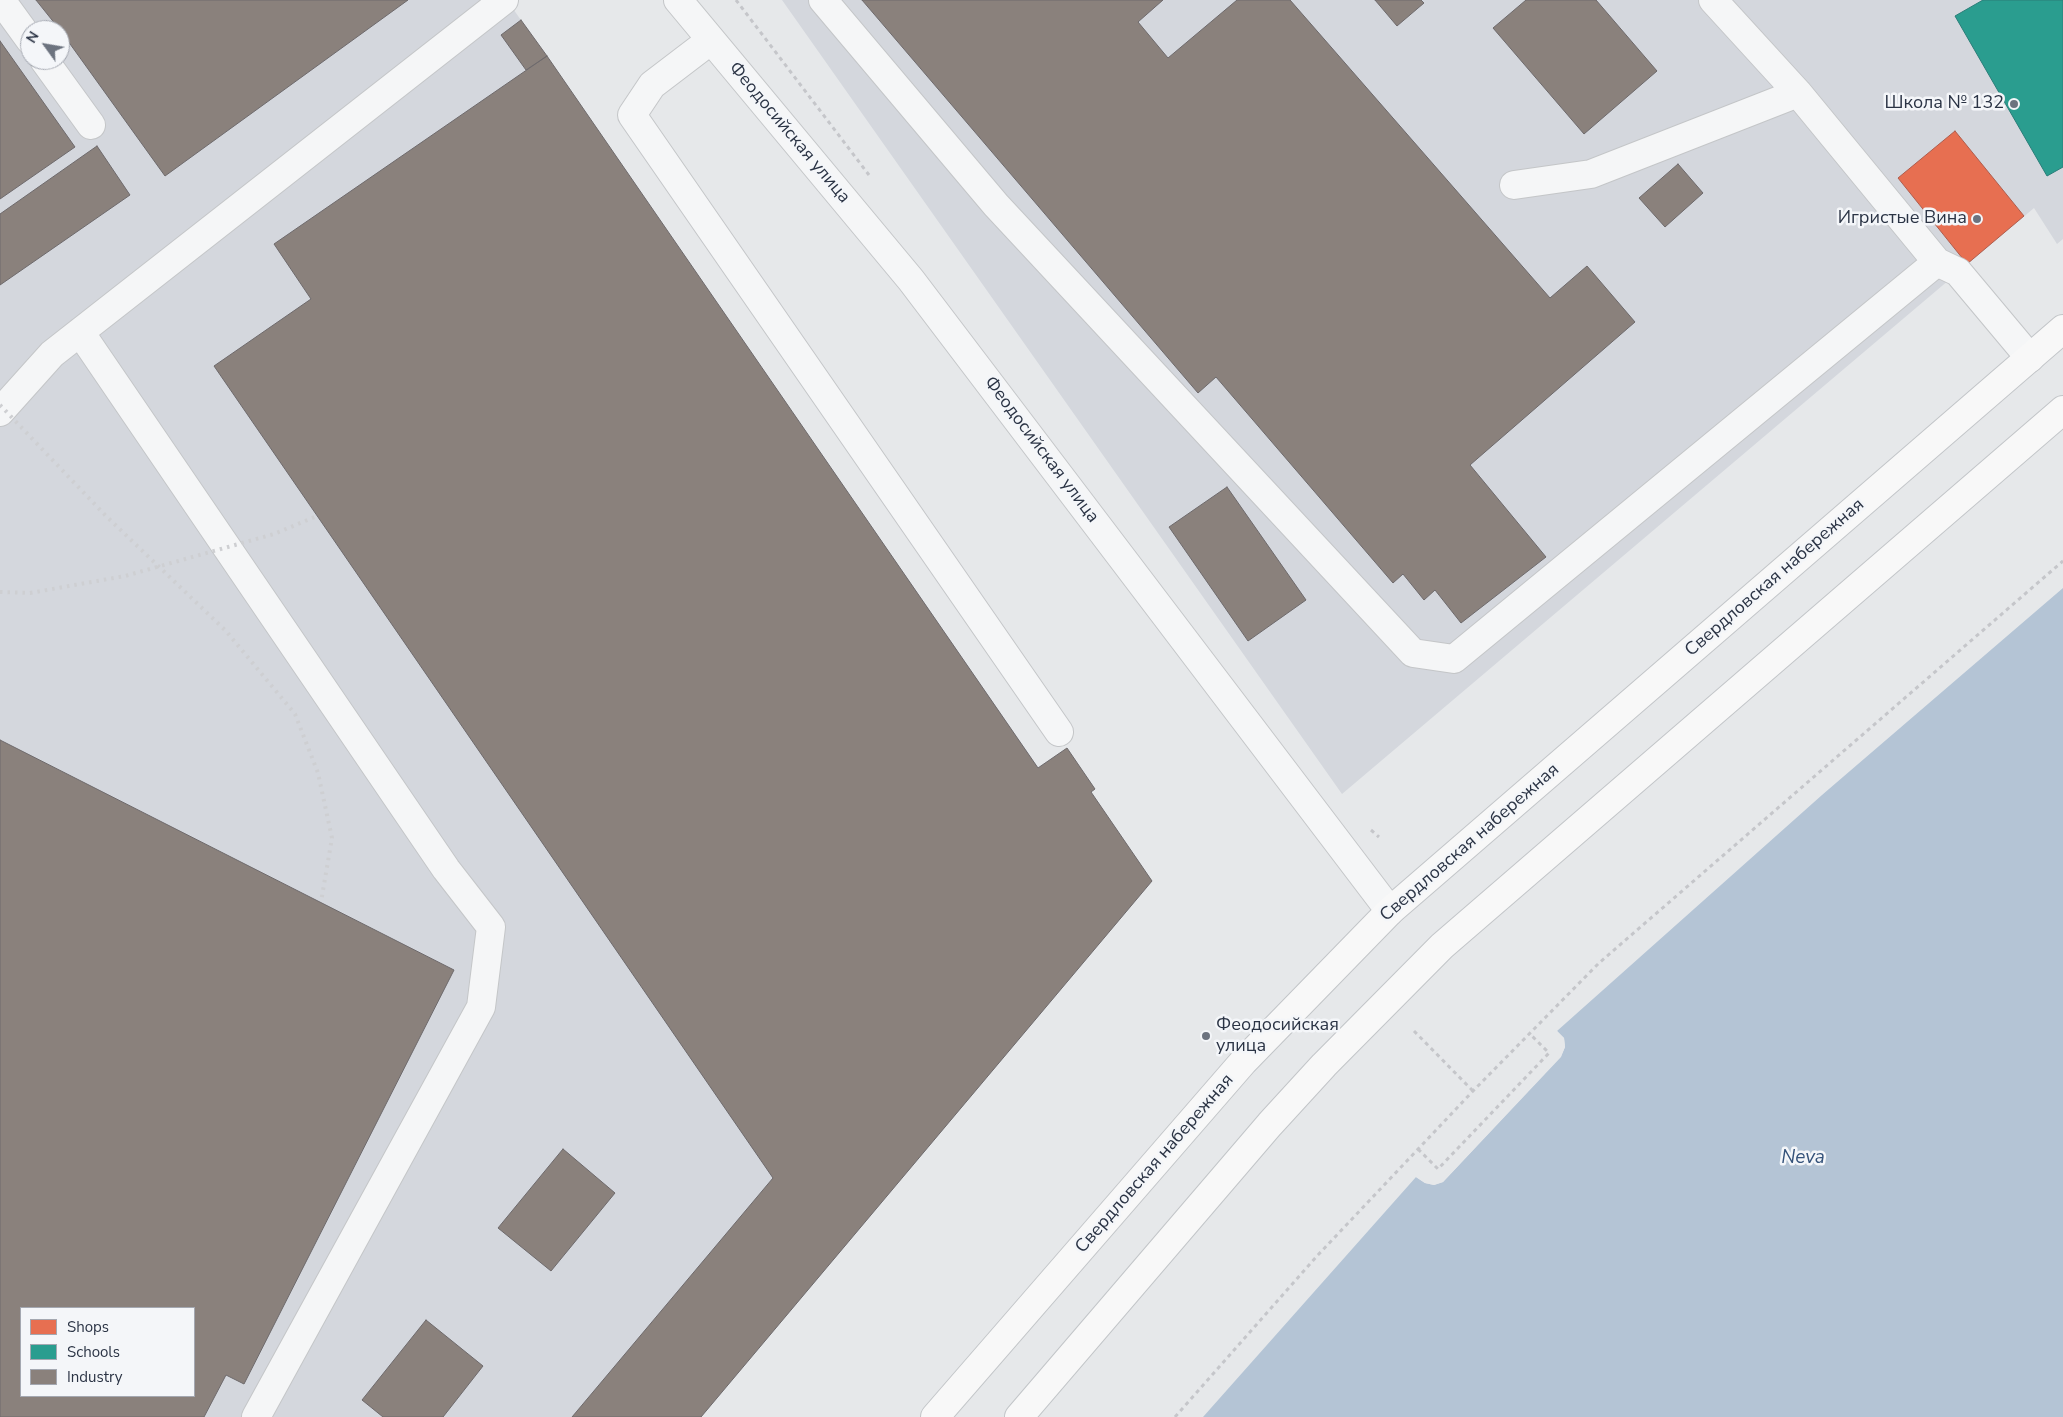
<!DOCTYPE html>
<html>
<head>
<meta charset="utf-8">
<style>
  body { margin:0 }
  #map { position:relative; width:2063px; height:1417px; overflow:hidden; background:#e6e8ea; font-family:"Nunito Sans",sans-serif }
  canvas { display:block }
  .legend { position:absolute; left:20px; top:1307px; width:175px; height:90px; box-sizing:border-box; background:#f4f6f9; border:1px solid #a4a8b1; margin:0; padding:6px 9px; list-style:none; font-size:15px; color:#2b3445 }
  .legend li { display:flex; align-items:center; gap:10px; height:25px }
  .legend b { width:25px; border:1px solid #a4a8b1 }
  .north { position:absolute; left:20px; top:20px; width:50px; height:50px; box-sizing:border-box; background:#f4f6f9; border:1px solid #a4a8b1; border-radius:50%; rotate:302deg; font-size:14px; font-weight:700; line-height:20px; text-align:center; color:#2b3445 }
  .north::after { content:''; display:block; margin:auto; width:18px; height:22px; background:#6c737f; clip-path:polygon(50% 0,100% 100%,50% 72%,0 100%) }
</style>
</head>
<body>
<div id="map">
<canvas width="2063" height="1417"></canvas>
<ul class="legend">
<li><b style="height:14px;background:#e76f51"></b>Shops</li>
<li><b style="height:14px;background:#2a9d8f"></b>Schools</li>
<li><b style="height:14px;background:#8a817c"></b>Industry</li>
</ul>
<div class="north">N</div>
</div>
<script>
const ctx = document.querySelector('canvas').getContext('2d');
ctx.lineJoin = 'round';
function fillPath(path, color) {
  ctx.fillStyle = color;
  ctx.fill(path, 'evenodd');
}
function toPath(rows) {
  const path = new Path2D();
  for (const r of rows) {
    path.moveTo(r[0], r[1]);
    for (let i = 2; i < r.length; i += 2) path.lineTo(r[i], r[i + 1]);
  }
  return path;
}
function trace(path, color, width, dash) {
  ctx.strokeStyle = color;
  ctx.lineWidth = width;
  ctx.lineCap = dash ? 'butt' : 'round';
  ctx.setLineDash(dash || []);
  ctx.stroke(path);
}
function drawText(font, color, halo, rows, align = 'center') {
  ctx.font = font + ' "Nunito Sans",sans-serif';
  ctx.lineWidth = 5;
  ctx.setLineDash([]);
  ctx.textBaseline = 'middle';
  ctx.strokeStyle = halo;
  ctx.fillStyle = color;
  for (const [text, x, y, turn = 0] of rows) {
    ctx.save();
    ctx.translate(x, y);
    ctx.rotate((+turn || 0) * Math.PI / 180);
    ctx.textAlign = isNaN(turn) ? turn : align;
    if (halo) ctx.strokeText(text, 0, 0);
    ctx.fillText(text, 0, 0);
    ctx.restore();
  }
}
const built = toPath([
  [0,0,507,0,1038,767,1067,748,1095,789,1091,792,1152,881,701,1417,0,1417],
  [30,30,60,30,60,60,30,60],
  [21,1308,194,1308,194,1396,21,1396],
  [782,0,2063,0,2063,239,2057,244,2034,208,1342,794]
]);
const water = toPath([
  [2063,588,2063,1417,1203,1417,1416,1177,1425,1183,1434,1185,1443,1182,1561,1057,1565,1047,1564,1038,1557,1031,1822,795]
]);
const pier = toPath([
  [1557,1031,1564,1038,1565,1047,1561,1056,1443,1182,1434,1185,1425,1183,1416,1177,1418,1175,1426,1181,1434,1183,1441,1180,1559,1055,1562,1047,1562,1039,1556,1033]
]);
const shops = toPath([
  [1955,131,2024,216,1967,264,1898,178,1955,131]
]);
const schools = toPath([
  [1983,0,2063,0,2063,167,2047,176,1955,16,1983,0]
]);
const industry = toPath([
  [36,0,408,0,165,176,60,30,36,0],
  [862,0,1163,0,1138,22,1168,58,1237,0,1290,0,1550,298,1587,266,1635,322,1470,465,1546,557,1461,623,1435,590,1424,600,1403,574,1393,583,1216,377,1198,393,862,0],
  [1375,0,1421,0,1424,3,1397,26,1375,0],
  [1526,0,1596,0,1657,71,1584,134,1493,28,1526,0],
  [521,20,547,56,526,70,501,35,521,20],
  [0,41,75,147,0,199,0,41],
  [547,56,1038,768,1067,748,1095,789,1091,792,1152,881,701,1417,572,1417,773,1178,214,366,311,299,274,244,547,56],
  [97,146,130,195,0,285,0,214,97,146],
  [1678,164,1703,193,1665,227,1639,198,1678,164],
  [1227,487,1306,600,1248,641,1169,527,1227,487],
  [0,740,454,970,244,1384,226,1375,204,1417,0,1417,0,740],
  [21,1308,194,1308,194,1396,21,1396,21,1308],
  [563,1149,615,1193,551,1271,498,1228,563,1149],
  [426,1320,483,1366,443,1417,383,1417,362,1400,426,1320]
]);
const path = toPath([
  [736,0,869,175],
  [1371,830,1379,837],
  [1414,1031,1473,1091],
  [1418,1149,1438,1169,1549,1053,1529,1033],
  [1175,1417,1317,1256,1473,1091,1599,963,2063,561]
]);
const minor = toPath([
  [1,0,30,40],
  [678,0,911,280,1390,911],
  [823,0,996,205,1413,653,1454,659,1937,262],
  [1713,0,1798,93,1937,262,1958,272,2030,358],
  [711,40,652,85,632,115,1059,732],
  [44,60,91,125],
  [1514,185,1591,174,1798,93],
  [80,332,446,869,491,927,481,1007,256,1417],
  [0,412,52,354,504,0]
]);
const major = toPath([
  [935,1417,1243,1062,1390,911,2063,329],
  [1019,1417,1270,1124,1324,1065,1442,946,2063,410]
]);
const rail = toPath([
  [0,405,106,516,226,631,295,714,318,773,332,838,321,902],
  [0,592,30,593,125,576,274,534,317,516]
]);
const markers = [
  [2014,104,5,"#6c737f"],
  [1977,219,5,"#6c737f"],
  [1206,1036,5,"#6c737f"]
];
const poiNames = [
  ["Школа № 132",2004,104],
  ["Игристые Вина",1967,219],
  ["Феодосийская",1216,1026,"left"],
  ["улица",1216,1047,"left"]
];
const streetNames = [
  ["Феодосийская улица",789,133,50],
  ["Феодосийская улица",1041,450,53],
  ["Свердловская набережная",1775,578,-41],
  ["Свердловская набережная",1470,843,-41],
  ["Свердловская набережная",1155,1164,-49]
];
const waterNames = [
  ["Neva",1803,1158]
];
fillPath(built, '#d4d7dd');
fillPath(water, '#b4c4d5');
fillPath(pier, '#e6e8ea');
fillPath(shops, '#e76f51');
trace(shops, '#af5d4d', 1);
fillPath(schools, '#2a9d8f');
trace(schools, '#2a7e79', 1);
fillPath(industry, '#8a817c');
trace(industry, '#6e6a6c', 1);
trace(minor, '#c4c6c8', 30);
trace(major, '#c2c5c8', 30);
trace(path, '#c5c6ca', 3, [4, 4]);
trace(minor, '#f5f6f7', 28);
trace(major, '#f8f8f8', 28);
trace(rail, '#cecfd2', 4, [2.5, 5]);
for (const [x, y, r, color] of markers) {
  const dot = new Path2D();
  dot.arc(x, y, r, 0, 2 * Math.PI);
  ctx.fillStyle = color;
  ctx.fill(dot);
  trace(dot, '#f4f6f9', 2);
}
drawText('18px', '#2b3445', '#f4f6f9', poiNames, 'right');
drawText('18px', '#2b3445', '#f4f6f9', streetNames);
drawText('italic 19px', '#34527a', '#f4f6f9', waterNames);
</script>
</body>
</html>
